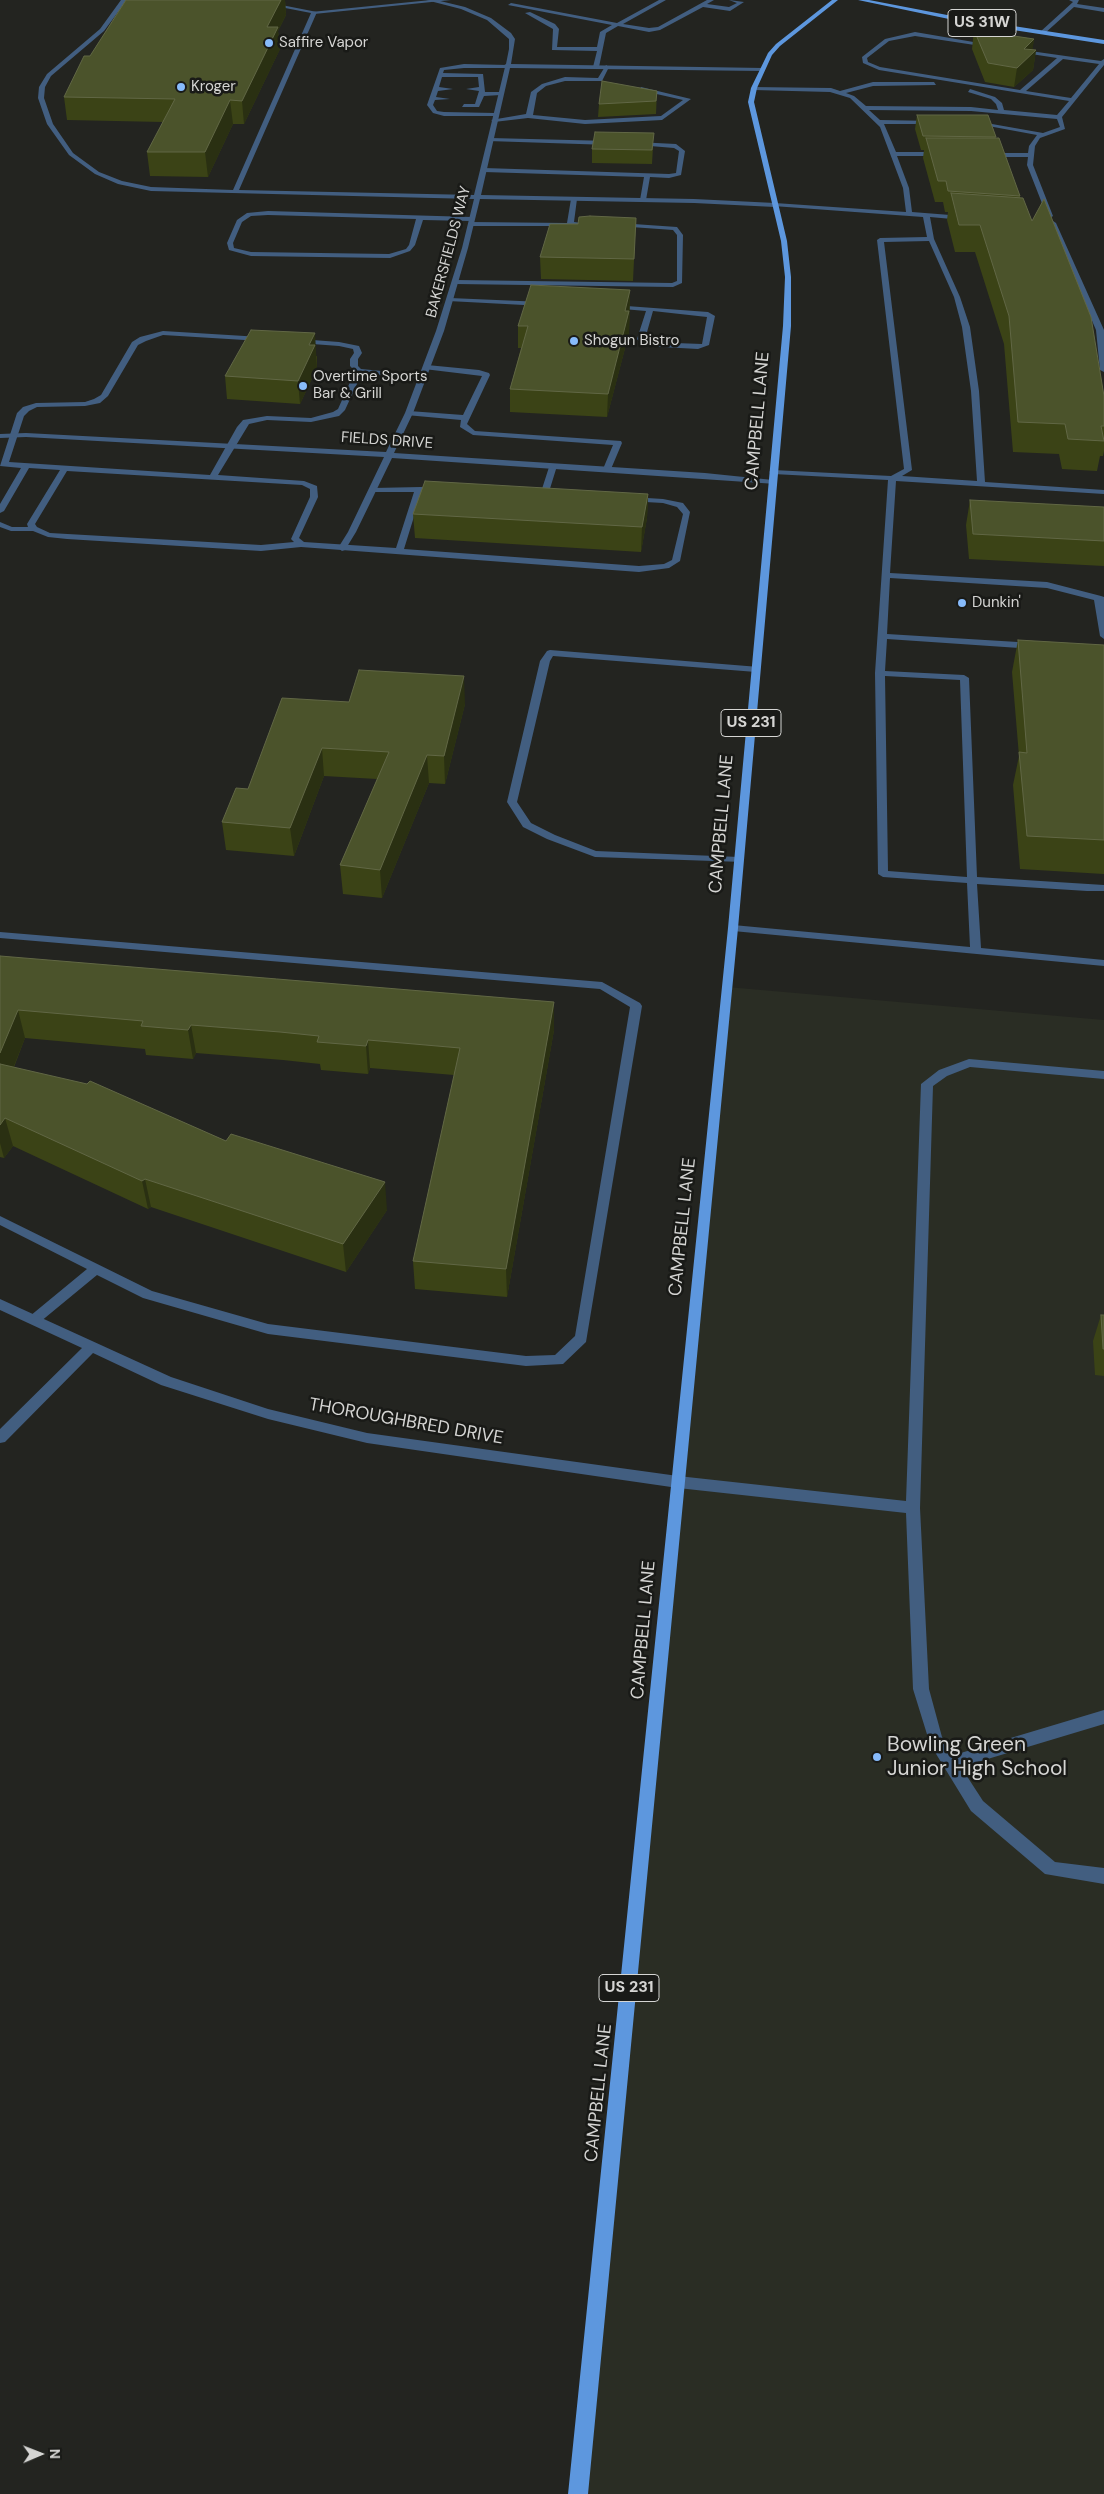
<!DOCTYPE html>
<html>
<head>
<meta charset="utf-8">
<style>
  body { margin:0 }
  #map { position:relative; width:1104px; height:2494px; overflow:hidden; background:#232420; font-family:"DM Sans",sans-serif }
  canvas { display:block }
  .north { position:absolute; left:15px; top:2429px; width:50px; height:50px; -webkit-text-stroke:4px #191a17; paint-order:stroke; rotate:89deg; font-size:14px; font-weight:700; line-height:20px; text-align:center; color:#d5d5d3 }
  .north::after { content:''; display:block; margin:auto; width:18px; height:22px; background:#d5d5d3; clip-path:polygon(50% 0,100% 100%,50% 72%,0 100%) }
</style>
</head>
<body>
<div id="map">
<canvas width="1104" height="2494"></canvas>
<div class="north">N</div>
</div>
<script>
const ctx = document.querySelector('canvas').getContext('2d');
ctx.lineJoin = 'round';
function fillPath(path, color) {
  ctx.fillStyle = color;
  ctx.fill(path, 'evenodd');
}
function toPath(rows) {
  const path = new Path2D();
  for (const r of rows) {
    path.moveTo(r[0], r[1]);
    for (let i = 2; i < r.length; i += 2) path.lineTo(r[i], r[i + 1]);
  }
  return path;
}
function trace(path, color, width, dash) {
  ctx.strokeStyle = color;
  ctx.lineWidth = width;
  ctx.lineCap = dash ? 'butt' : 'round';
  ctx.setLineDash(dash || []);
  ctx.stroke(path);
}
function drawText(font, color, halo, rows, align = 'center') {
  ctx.font = font + ' "DM Sans",sans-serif';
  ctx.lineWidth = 5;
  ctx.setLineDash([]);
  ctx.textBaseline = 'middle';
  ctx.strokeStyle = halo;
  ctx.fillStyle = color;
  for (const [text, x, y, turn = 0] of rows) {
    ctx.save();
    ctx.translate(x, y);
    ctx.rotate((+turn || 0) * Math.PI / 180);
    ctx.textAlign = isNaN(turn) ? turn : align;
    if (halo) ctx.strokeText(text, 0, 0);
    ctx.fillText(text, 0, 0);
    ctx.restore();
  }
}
const built = toPath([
  [727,987,1104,1020,1104,2494,577,2494]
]);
const service = toPath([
  [431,0,451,0,314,14,311,12,431,0],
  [659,0,666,0,623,24,649,28,658,27,707,0,714,0,707,4,729,7,737,3,729,0,744,2,730,11,703,7,660,30,649,32,618,26,606,33,599,67,596,69,593,67,597,51,552,50,553,29,525,13,530,12,555,24,559,29,557,47,597,47,600,32,612,25,508,5,511,3,617,23,659,0],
  [1069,0,1079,0,1077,4,1104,8,1104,12,1074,7,1044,34,1040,34,1040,32,1073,2,1069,0],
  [915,32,991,45,988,47,915,36,889,41,867,58,868,62,880,67,1020,90,1057,58,1018,52,1016,49,1101,61,1104,59,1104,65,1062,117,1065,129,1040,138,1035,146,1033,165,1053,216,1050,218,1047,216,1027,165,1028,157,988,157,985,155,988,153,1028,153,1029,146,1037,135,972,123,975,121,1043,133,1060,127,1057,119,971,111,869,110,880,120,934,121,932,124,884,124,896,152,941,152,944,154,941,156,897,156,909,188,912,212,963,216,966,218,963,220,930,217,934,239,960,297,970,327,979,391,985,482,1104,490,1104,494,896,481,890,573,1047,582,1101,596,1104,597,1104,639,1100,636,1094,600,1047,588,890,578,887,634,1034,643,1038,646,1034,649,887,639,885,671,964,675,969,678,977,877,1104,885,1104,891,1087,891,977,884,981,948,1104,960,1104,966,733,931,728,928,733,925,970,947,967,883,883,877,878,874,875,673,888,480,773,474,769,472,773,470,891,476,904,469,877,240,880,238,927,237,923,217,773,206,775,203,906,212,903,188,880,127,850,98,830,92,754,90,752,87,831,88,840,91,873,82,934,82,936,85,873,86,846,93,854,96,866,106,971,107,998,110,996,104,991,99,968,92,970,89,995,97,1002,103,1004,110,1057,115,1069,101,879,70,863,63,862,57,885,39,915,32],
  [1063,59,1099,64,1071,98,1026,91,1063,59],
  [929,241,954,297,962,327,971,391,977,481,902,476,912,470,884,242,929,241],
  [885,676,960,680,967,877,888,871,885,676],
  [464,64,508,65,506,68,464,68,444,70,443,73,483,74,485,92,499,92,501,95,484,96,479,107,462,107,464,104,475,104,479,91,466,89,479,87,478,77,442,77,439,87,453,89,438,91,436,97,450,99,435,100,433,105,437,111,444,112,495,113,497,116,444,116,433,113,427,105,440,68,464,64],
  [606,65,609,67,602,81,565,81,546,86,537,93,533,115,585,120,661,116,683,100,639,90,641,87,691,99,662,120,585,124,528,118,494,122,491,120,526,114,531,92,542,84,565,77,598,78,606,65],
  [490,138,610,141,613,143,610,145,488,141,490,138],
  [636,142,676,144,685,151,681,175,669,178,650,177,646,200,643,202,640,200,644,177,484,172,481,170,484,168,669,174,676,173,679,151,674,148,638,145,636,142],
  [574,197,577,199,574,222,589,224,589,226,471,226,468,224,471,222,567,223,571,199,574,197],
  [268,211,471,217,474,219,471,221,423,220,415,245,410,251,390,258,251,256,229,250,227,243,237,220,247,213,268,211],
  [268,215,416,219,409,245,406,249,389,254,251,252,234,248,233,243,242,222,251,216,268,215],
  [1053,221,1056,223,1104,330,1104,372,1100,370,1096,330,1051,225,1038,223,1053,221],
  [619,223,677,227,683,235,682,283,673,287,456,284,453,282,456,280,672,283,677,281,677,235,673,230,617,226,617,224,619,223],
  [450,298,543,302,546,304,543,306,448,301,447,300,450,298],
  [613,305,708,312,715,316,709,345,698,349,643,346,637,339,646,311,611,308,611,306,613,305],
  [653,311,707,317,702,344,648,342,645,339,653,311],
  [163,331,261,337,265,339,261,341,163,335,146,341,138,345,108,396,100,403,85,406,37,407,29,411,24,416,9,462,210,475,237,427,243,420,267,416,311,418,333,412,338,409,355,371,350,366,350,359,354,353,353,349,339,346,299,343,295,341,299,339,339,342,359,346,362,353,358,359,358,366,361,369,423,375,427,377,423,379,362,373,345,410,339,416,311,422,267,420,249,424,218,475,304,481,317,486,318,497,299,538,304,542,396,548,414,492,373,492,369,490,373,488,421,487,439,488,443,490,439,492,423,492,421,494,404,549,639,566,664,564,672,560,683,514,677,507,663,503,628,501,628,497,631,497,663,499,683,503,690,512,680,561,669,568,639,572,301,547,261,551,67,539,48,537,33,531,11,531,0,527,0,522,12,527,28,527,27,524,60,470,29,468,4,511,0,513,0,504,21,468,0,466,17,413,23,407,36,403,85,402,94,399,101,395,132,342,140,337,163,331],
  [67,471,302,485,310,489,310,497,291,539,294,542,261,545,50,533,37,527,35,524,67,471],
  [427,365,479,370,489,373,490,375,467,424,475,431,621,441,622,443,611,469,607,471,603,469,613,445,473,435,460,427,461,420,406,415,406,411,409,411,463,415,482,376,424,369,423,367,427,365],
  [550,464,557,466,548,495,544,497,531,496,531,492,541,492,550,464],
  [550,650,759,667,759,671,756,672,553,656,550,661,517,802,531,823,555,835,596,851,739,857,743,858,743,862,595,857,547,839,523,827,507,802,540,661,547,651,550,650],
  [0,932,602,982,640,1003,642,1006,586,1342,563,1364,526,1366,268,1334,143,1298,97,1275,40,1322,30,1322,29,1319,30,1316,87,1269,0,1225,0,1216,152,1291,268,1324,526,1356,555,1355,575,1336,630,1007,600,989,0,938,0,932],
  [969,1059,1104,1071,1104,1079,970,1067,947,1076,933,1086,920,1508,929,1689,942,1737,954,1755,1104,1710,1104,1724,961,1767,983,1801,1055,1862,1104,1868,1104,1884,1045,1874,971,1811,930,1744,913,1689,906,1513,678,1488,673,1486,671,1482,673,1478,678,1476,906,1501,921,1084,939,1070,969,1059]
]);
const minor = toPath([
  [121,0,127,0,104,31,51,76,45,87,44,98,53,124,73,153,99,172,122,181,151,187,233,190,311,13,244,0,256,0,317,12,239,190,474,195,505,67,503,66,506,64,509,49,509,39,487,20,461,9,426,0,436,0,465,7,491,18,511,33,515,39,511,64,764,68,762,71,510,68,481,195,694,199,775,203,778,205,775,207,694,203,480,199,468,248,444,331,413,413,394,453,705,473,773,480,776,480,776,484,392,458,356,532,345,550,342,551,338,548,348,532,384,457,26,437,0,438,0,434,26,433,386,452,405,413,436,331,462,248,474,199,151,191,118,184,95,174,69,155,47,124,38,98,39,87,47,74,100,29,121,0],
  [0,1299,171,1377,268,1409,367,1433,678,1476,683,1478,685,1482,683,1486,678,1488,367,1443,268,1419,161,1385,93,1353,5,1442,0,1443,0,1429,82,1348,0,1310,0,1299]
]);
const primary = toPath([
  [832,0,838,0,780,46,772,55,757,88,754,102,787,241,791,277,791,326,738,928,588,2494,568,2494,728,928,783,326,785,277,781,241,748,102,751,88,768,53,776,44,832,0],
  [858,0,869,0,968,19,1104,40,1104,44,968,23,858,0]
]);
const wall = toPath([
  [126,0,285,0,286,15,278,31,280,49,244,124,233,124,208,177,150,176,147,152,163,122,67,120,64,97],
  [974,30,1034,39,1032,50,1036,50,1033,70,1014,87,985,82,972,49],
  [657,91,656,114,598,117,599,104],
  [917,115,996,137,995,138,1020,196,1020,198,1032,221,1104,396,1104,451,1103,456,1100,456,1097,471,1062,469,1059,454,1013,452,1004,344,975,252,955,252,947,220,948,212,945,212,943,202,935,202,923,158,924,150,921,150,915,129],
  [653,147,652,164,592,163,592,149],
  [636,218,633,281,541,279,540,257,578,224],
  [630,290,629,333,607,417,510,412,510,389,521,348,518,348,518,326],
  [317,356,317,368,300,404,227,399,225,376],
  [648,494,647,518,641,552,415,538,413,514],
  [970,500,1104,507,1104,566,969,559,966,525],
  [1018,640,1104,645,1104,874,1020,869,1013,785,1019,756,1012,672],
  [349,702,465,704,445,784,429,783,382,898,343,894,340,865,377,779,324,776,294,856,226,850,222,822,248,789],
  [0,956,554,1002,554,1030,507,1297,415,1289,413,1261,454,1075,370,1068,368,1074,321,1070,320,1064,283,1060,196,1053,193,1059,146,1055,145,1049,25,1038,14,1067,226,1141,387,1210,346,1272,151,1207,148,1209,13,1146,4,1158,0,1157],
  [1101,1315,1104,1315,1104,1376,1095,1375,1093,1341]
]);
const shadedWall = toPath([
  [281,0,285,0,286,15,278,31,280,49,244,124,242,101,267,27],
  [1034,39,1032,54,1036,50,1033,70,1014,87,1017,68,1024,49],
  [230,100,233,124,208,177,205,152],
  [630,290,629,333,607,417,608,394,625,311],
  [315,333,317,368,300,404,298,381,309,345],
  [648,494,647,518,641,552,642,527],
  [464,676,465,704,445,784,444,756],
  [322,748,324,776,294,856,290,828],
  [427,755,429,783,382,898,380,870],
  [554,1002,554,1030,507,1297,506,1269],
  [18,1010,25,1038,4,1091,0,1078,0,1053],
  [191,1025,196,1053,193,1059,188,1030],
  [368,1040,370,1068,368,1074,366,1046],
  [5,1118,13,1146,4,1158,0,1143,0,1125],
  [145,1179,151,1207,148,1209,142,1181],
  [385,1182,387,1210,346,1272,343,1244]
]);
const building = toPath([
  [126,0,281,0,267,27,278,27,242,101,230,100,205,152,147,152,175,99,64,97,84,56,90,56,126,0],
  [974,30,1034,39,1024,49,1036,50,1017,68,988,63,974,30],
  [602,81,657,91,656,101,599,104,602,81],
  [917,115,988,115,996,137,923,136,917,115],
  [595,132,654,133,652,150,592,149,595,132],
  [926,138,999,138,1020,196,948,191,946,181,938,181,926,138],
  [951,193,1023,198,1032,221,1044,199,1091,317,1104,396,1104,426,1101,426,1104,441,1068,439,1065,424,1018,422,1009,316,980,225,959,225,951,193],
  [590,216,636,218,634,259,540,257,550,224,578,224,579,217,590,216],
  [531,285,630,290,625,311,629,311,608,394,510,389,528,326,518,326,531,285],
  [251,330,315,333,309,345,315,345,298,381,225,376,251,330],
  [425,481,648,494,642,527,413,514,425,481],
  [970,500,1104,507,1104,541,973,534,970,500],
  [1018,640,1104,645,1104,840,1027,836,1019,752,1027,753,1018,640],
  [359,670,464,676,444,756,427,755,380,870,340,865,389,752,322,748,290,828,222,822,236,788,248,789,282,698,349,702,359,670],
  [0,956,554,1002,506,1269,413,1261,460,1048,368,1040,366,1046,317,1042,319,1036,280,1032,191,1025,188,1030,141,1026,143,1021,18,1010,0,1053,0,956],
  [0,1064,87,1084,90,1081,226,1141,231,1134,385,1182,343,1244,145,1179,142,1181,5,1118,0,1125,0,1064],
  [1101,1315,1104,1315,1104,1349,1103,1349,1101,1315]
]);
const markers = [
  [269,43,5,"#87bbfb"],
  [181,87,5,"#87bbfb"],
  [574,341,5,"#87bbfb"],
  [303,386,5,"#87bbfb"],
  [962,603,5,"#87bbfb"],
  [877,1757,5,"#87bbfb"]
];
const farPoinames = [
  ["Saffire Vapor",279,43],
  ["Kroger",191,87],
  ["Shogun Bistro",584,341],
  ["Overtime Sports",313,377],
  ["Bar & Grill",313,394],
  ["Dunkin'",972,603]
];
const farStreetnames = [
  ["BAKERSFIELDS WAY",449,252,-75],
  ["FIELDS DRIVE",387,441,4]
];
const shields = [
  [982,23,68],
  [751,723,60],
  [629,1988,60]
];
const shieldNames = [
  ["US 31W",982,23],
  ["US 231",751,723],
  ["US 231",629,1988]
];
const streetNames = [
  ["CAMPBELL LANE",758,421,-85],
  ["CAMPBELL LANE",722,824,-85],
  ["CAMPBELL LANE",683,1227,-84],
  ["THOROUGHBRED DRIVE",406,1422,10],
  ["CAMPBELL LANE",644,1630,-85],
  ["CAMPBELL LANE",599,2093,-84]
];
const nearPoinames = [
  ["Bowling Green",887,1745],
  ["Junior High School",887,1769]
];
fillPath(built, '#2a2d24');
fillPath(service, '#425e80');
fillPath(minor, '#425e80');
fillPath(primary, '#5d97de');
fillPath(wall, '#3b4316');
fillPath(shadedWall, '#2a3012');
fillPath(building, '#4b532b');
trace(building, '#616745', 1);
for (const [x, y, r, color] of markers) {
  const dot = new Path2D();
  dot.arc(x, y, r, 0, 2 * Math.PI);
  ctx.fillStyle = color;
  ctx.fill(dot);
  trace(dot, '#191a17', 2);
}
drawText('15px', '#d5d5d3', '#191a17', farPoinames, 'left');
drawText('15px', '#d5d5d3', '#191a17', farStreetnames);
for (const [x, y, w] of shields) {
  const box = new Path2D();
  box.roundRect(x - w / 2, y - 13.5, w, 27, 4);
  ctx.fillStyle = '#191a17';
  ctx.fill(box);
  trace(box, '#d5d5d3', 1);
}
drawText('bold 16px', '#d5d5d3', null, shieldNames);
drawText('18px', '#d5d5d3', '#191a17', streetNames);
drawText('21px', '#d5d5d3', '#191a17', nearPoinames, 'left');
</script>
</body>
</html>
